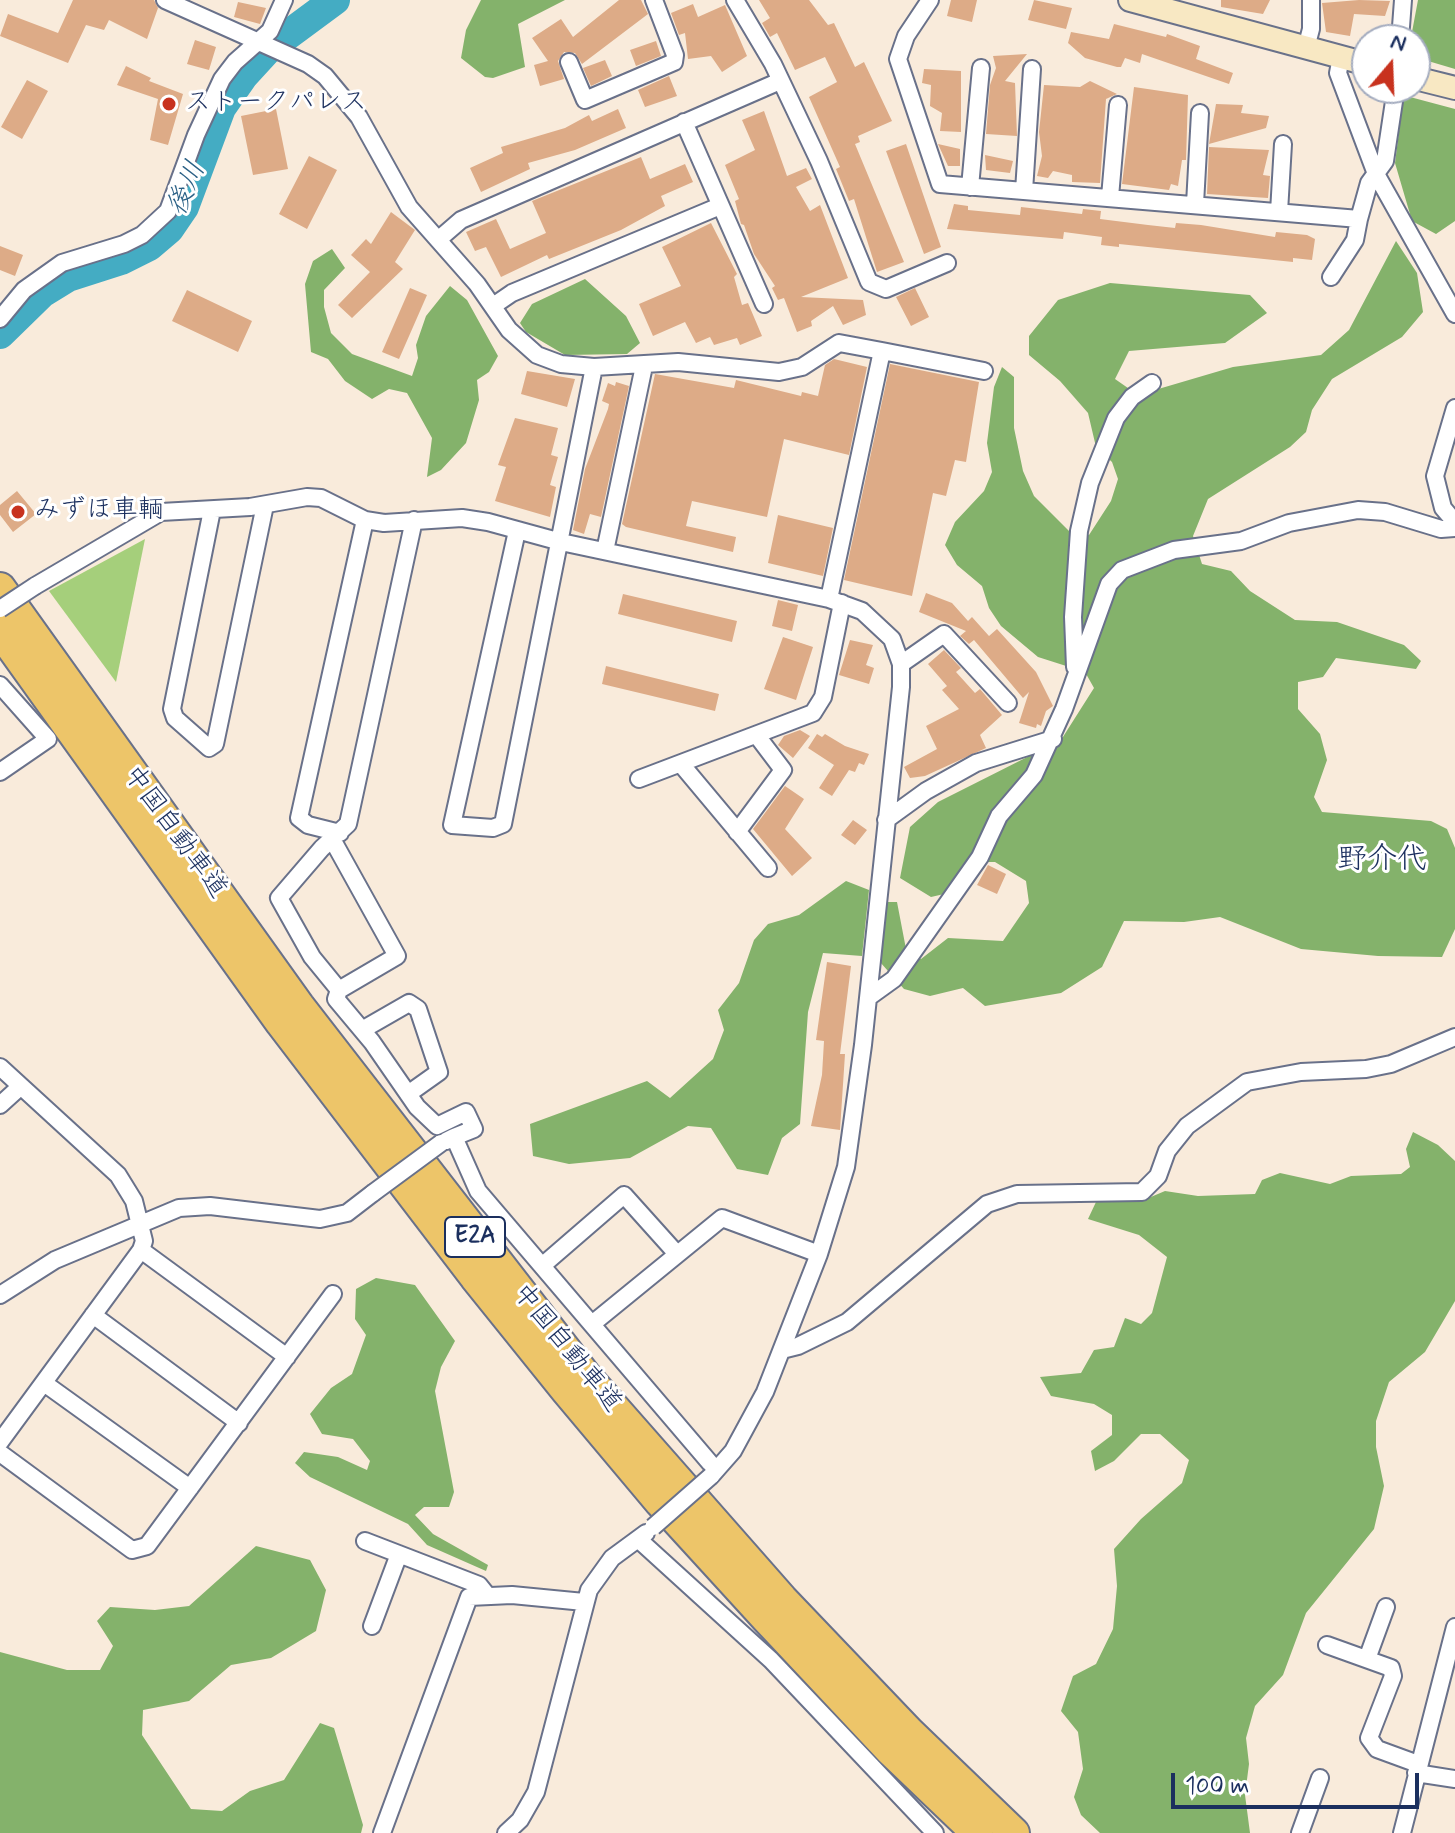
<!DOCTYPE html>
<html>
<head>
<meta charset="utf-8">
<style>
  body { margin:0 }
  #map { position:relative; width:1455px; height:1833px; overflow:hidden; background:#f9ebdb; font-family:Mynerve,sans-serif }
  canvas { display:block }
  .north { position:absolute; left:1351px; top:24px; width:80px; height:80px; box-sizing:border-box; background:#fff; border:2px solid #a4acbf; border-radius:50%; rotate:19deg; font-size:22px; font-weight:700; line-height:32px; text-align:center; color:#1b2f5e }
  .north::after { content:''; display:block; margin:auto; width:28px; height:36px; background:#c8321e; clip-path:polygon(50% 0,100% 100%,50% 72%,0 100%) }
  .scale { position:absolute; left:1171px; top:1773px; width:248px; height:36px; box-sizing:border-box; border:4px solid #1b2f5e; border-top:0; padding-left:10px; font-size:24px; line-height:28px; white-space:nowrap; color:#1b2f5e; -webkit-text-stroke:6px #fff; paint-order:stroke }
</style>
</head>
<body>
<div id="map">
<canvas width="1455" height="1833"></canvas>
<div class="north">N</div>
<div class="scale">100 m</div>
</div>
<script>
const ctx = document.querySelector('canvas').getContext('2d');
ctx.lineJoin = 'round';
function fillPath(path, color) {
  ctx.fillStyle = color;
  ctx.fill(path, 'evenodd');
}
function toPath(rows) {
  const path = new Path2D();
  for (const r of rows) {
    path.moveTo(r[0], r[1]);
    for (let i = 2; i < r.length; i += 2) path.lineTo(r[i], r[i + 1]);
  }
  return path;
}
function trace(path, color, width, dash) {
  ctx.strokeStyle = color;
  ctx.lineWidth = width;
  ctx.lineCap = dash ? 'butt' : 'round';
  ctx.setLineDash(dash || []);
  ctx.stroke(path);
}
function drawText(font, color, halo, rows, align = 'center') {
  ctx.font = font + ' Mynerve,"Klee One",sans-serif';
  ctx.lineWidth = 6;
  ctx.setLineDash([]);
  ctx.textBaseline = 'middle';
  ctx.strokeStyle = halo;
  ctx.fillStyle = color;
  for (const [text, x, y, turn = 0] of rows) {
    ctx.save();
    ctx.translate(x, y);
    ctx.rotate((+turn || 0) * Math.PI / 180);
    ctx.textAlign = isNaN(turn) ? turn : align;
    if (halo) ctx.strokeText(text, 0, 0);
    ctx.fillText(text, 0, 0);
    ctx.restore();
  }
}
const green = toPath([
  [145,539,116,682,49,591]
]);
const forest = toPath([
  [481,0,565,0,518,24,525,67,493,78,485,77,461,58,466,30],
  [1418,0,1455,0,1455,69,1428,61,1412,32],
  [1410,97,1455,109,1455,221,1436,234,1412,221,1395,163,1403,100],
  [1396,241,1417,273,1423,312,1402,337,1332,379,1312,410,1306,432,1290,447,1208,499,1193,536,1202,564,1231,571,1250,591,1295,620,1337,622,1404,645,1421,661,1416,669,1336,658,1323,677,1298,682,1298,709,1320,734,1327,760,1314,797,1322,812,1431,821,1447,829,1455,848,1455,929,1442,957,1378,956,1301,949,1220,917,1184,922,1124,921,1102,967,1061,993,985,1006,963,988,930,996,904,989,880,962,885,902,897,902,906,949,921,959,948,938,1003,941,1029,903,1026,881,995,862,970,862,944,894,931,897,900,878,910,827,938,802,1061,740,1094,688,1085,672,1038,657,1001,626,989,608,982,586,957,565,945,545,955,522,984,491,992,472,987,443,994,387,1002,367,1014,377,1014,428,1023,471,1034,496,1069,531,1089,535,1111,501,1118,479,1112,462,1096,447,1088,413,1060,381,1029,355,1029,336,1058,300,1110,283,1250,295,1267,313,1225,343,1129,351,1115,379,1138,395,1233,367,1321,355,1349,330],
  [332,249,345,268,324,290,324,307,331,333,352,354,412,376,418,358,416,345,426,316,450,286,467,300,498,356,489,372,477,380,479,400,466,443,441,470,427,477,432,438,407,393,389,389,372,399,345,381,328,359,311,352,305,284,313,261],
  [585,279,626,316,640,343,627,354,565,355,526,332,520,323,532,304],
  [846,881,869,890,862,956,823,953,808,1012,800,1124,782,1138,768,1175,737,1169,711,1128,688,1126,630,1158,569,1164,533,1156,530,1124,647,1081,670,1098,713,1059,724,1030,718,1010,739,983,754,940,768,924,799,915],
  [1413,1132,1438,1145,1455,1161,1455,1301,1425,1352,1389,1382,1376,1421,1376,1447,1384,1486,1374,1529,1306,1613,1283,1675,1255,1706,1246,1738,1249,1764,1245,1795,1250,1833,1100,1833,1081,1815,1074,1797,1083,1769,1078,1732,1061,1711,1073,1676,1096,1664,1113,1629,1117,1586,1114,1549,1141,1519,1182,1483,1189,1460,1160,1434,1141,1434,1114,1461,1095,1471,1091,1451,1112,1435,1112,1415,1094,1404,1051,1396,1040,1377,1081,1373,1094,1350,1114,1347,1125,1318,1141,1324,1152,1313,1167,1257,1139,1235,1088,1219,1096,1202,1139,1202,1165,1191,1198,1196,1255,1194,1262,1180,1280,1173,1330,1184,1351,1176,1401,1174,1410,1167,1406,1149],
  [376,1278,415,1285,455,1341,441,1367,435,1391,454,1492,449,1507,424,1507,415,1515,433,1534,488,1565,486,1571,427,1545,408,1524,310,1477,295,1463,304,1452,338,1457,367,1470,370,1461,353,1439,322,1434,310,1414,331,1388,352,1374,366,1335,355,1319,356,1289],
  [256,1546,310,1560,326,1590,316,1631,271,1658,231,1665,189,1701,143,1710,142,1735,191,1809,222,1811,250,1791,284,1780,320,1723,334,1728,363,1825,361,1833,0,1833,0,1652,67,1670,100,1670,113,1646,97,1621,110,1607,155,1610,189,1606]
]);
const river = toPath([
  [0,334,42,293,68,277,121,260,149,246,169,229,184,207,221,108,244,75,266,51,335,0]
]);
const building = toPath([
  [73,0,154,0,158,8,147,39,109,20,104,30,86,25,68,63,0,36,8,14,58,33],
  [619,0,641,0,648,14,582,64,575,53,564,52,558,61,564,79,540,86,534,65,548,61,532,38,561,19,573,37],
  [759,0,809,0,828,25,834,23,855,67,864,62,892,121,858,136,860,142,855,144,904,262,877,272,854,199,849,201,836,169,840,167,809,97,837,82,825,57,795,70,777,33,770,37,762,23,770,18],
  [951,0,977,0,972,22,947,16],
  [1034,0,1072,8,1066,29,1028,20],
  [1221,0,1270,0,1263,14,1221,7],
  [1359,0,1390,1,1385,16,1354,14,1350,36,1326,32,1322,3],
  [238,2,266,8,260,24,234,17],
  [693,4,698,17,725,5,747,56,722,72,711,56,688,59,685,33,679,35,671,13],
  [1114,24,1166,37,1167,34,1200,46,1196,59,1233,73,1229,84,1142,54,1140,63,1125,58,1121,67,1117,67,1085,58,1068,43,1071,32,1109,39],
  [195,40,216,47,209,70,187,64],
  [656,41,661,56,636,66,630,50],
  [1027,54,1005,81,1015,83,1017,136,986,134,990,85,996,68,993,56],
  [605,60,612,76,591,86,583,68],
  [126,66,151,78,149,81,183,94,168,145,150,140,158,99,117,85],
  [924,69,961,71,961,132,940,131,942,113,930,106,931,85,922,83],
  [669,76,677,96,645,107,638,90],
  [27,80,48,91,22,139,1,127],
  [1090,81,1117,94,1106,99,1100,183,1072,182,1072,175,1053,171,1048,178,1037,176,1042,156,1039,132,1044,85,1080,87],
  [1134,87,1188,95,1186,160,1182,160,1178,186,1171,184,1169,190,1122,184],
  [1216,104,1243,105,1241,113,1269,116,1266,128,1209,144],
  [276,109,288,169,253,175,241,116],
  [618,109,626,128,575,150,528,163,530,169,481,192,470,168,503,153,501,147,565,128,589,115,592,121],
  [764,111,787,176,806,168,812,179,796,187,810,211,820,205,848,278,801,297,863,300,866,315,843,325,833,306,811,321,812,326,797,332,784,298,778,300,772,288,775,286,754,254,744,225,741,224,735,201,739,199,725,165,755,150,742,120],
  [906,144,941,247,924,254,886,151],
  [938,144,960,149,960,166,948,166],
  [1209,147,1269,150,1263,175,1270,176,1268,198,1207,194],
  [985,155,1013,161,1010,173,986,170],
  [309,156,337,170,307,229,279,214],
  [641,157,650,179,685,164,693,182,661,196,665,206,621,230,549,259,547,255,501,277,486,247,475,251,466,232,496,219,510,249,546,233,532,201],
  [954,204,968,206,968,210,1020,215,1021,207,1082,214,1083,209,1101,211,1100,219,1148,225,1175,228,1176,223,1201,225,1275,237,1276,232,1307,235,1315,239,1312,260,1293,258,1293,262,1119,244,1119,247,1101,245,1102,237,1064,232,1063,239,947,229],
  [391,212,415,230,395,262,403,269,352,318,338,305,370,272,351,255,366,239,371,244],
  [711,223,737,274,734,277,742,305,748,303,762,336,740,345,737,338,714,345,710,337,696,343,685,322,653,336,639,304,681,286,662,247],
  [0,246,23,255,15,276,0,270],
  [410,288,427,295,399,359,382,352],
  [915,288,929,317,911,326,896,297],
  [187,290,252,321,238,352,172,321],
  [834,359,867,367,849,455,784,439,767,517,692,501,686,526,736,537,733,552,626,527,622,524,655,374,734,388,736,380,801,396,802,392,818,396,825,365],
  [890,364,979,382,966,462,955,460,946,496,933,493,912,596,844,580],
  [527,371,575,379,567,407,521,394],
  [616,382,629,386,601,517,590,514,584,534,573,530,585,469,608,409,609,404,602,401,608,383,615,386],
  [515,418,558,428,551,455,558,457,550,485,556,487,550,517,495,501,506,467,498,465],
  [17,491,36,514,13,532,0,515,0,505],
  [778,515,833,528,823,576,768,563],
  [926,593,952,603,968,621,972,617,989,636,997,629,1036,672,1053,706,1046,711,1041,726,1037,724,1036,728,1019,723,1029,692,1023,698,974,640,969,644,960,636,966,631,919,612],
  [623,594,737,621,732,642,618,614],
  [778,600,798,605,792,631,772,626],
  [783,637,813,647,796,700,764,689],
  [850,640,873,645,866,665,874,668,869,684,839,675],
  [944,650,961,668,956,672,975,693,980,689,1002,715,980,735,986,748,925,776,910,778,904,767,937,749,926,726,959,709,942,690,947,686,928,664],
  [606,666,719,694,715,711,602,684],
  [800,730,810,736,793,758,778,745,784,736],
  [817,734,822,737,825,734,845,746,869,754,864,765,859,763,855,772,849,770,832,796,819,788,834,765,808,748],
  [785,786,804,799,785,829,812,858,792,876,753,829],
  [853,820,867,830,855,845,841,835],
  [988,865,1006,874,997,894,977,885],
  [827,962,851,966,840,1054,845,1054,840,1130,811,1126,822,1075,824,1041,816,1040]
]);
const street = toPath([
  [165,0,308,64,325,76,359,117,409,207,477,284,509,330,537,355,561,364,594,367,678,362,779,372,802,367,839,343,882,351,829,599],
  [735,0,773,64,819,161,869,282,886,289,947,263],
  [930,0,906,36,898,59,940,184,1359,219,1369,183,1385,161,1396,88],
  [1400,40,1403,0],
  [1306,48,1311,29,1311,0],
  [1341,57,1338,73,1376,174,1455,314],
  [569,62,585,100,674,62,675,55,654,0],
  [684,122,764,304],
  [970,187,981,68],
  [1024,191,1032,69],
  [1110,197,1118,105],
  [1195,204,1200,113],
  [1279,212,1283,144],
  [439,239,461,220,780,81],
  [1331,277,1355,240,1359,219],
  [493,306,512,293,720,206],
  [0,319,24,290,62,263,124,244,142,235,168,211,196,135,222,79,235,62,270,31,284,0],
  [882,351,984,371],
  [1455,408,1435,476,1443,508,1455,522],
  [212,510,172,709,175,718,209,748,215,744,265,505],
  [517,531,452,825,493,828,503,824,594,367],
  [605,551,644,366],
  [35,586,161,512,250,507,307,497,321,498,365,520,384,523,462,518,488,522,561,542,829,599,862,611,892,639,901,664,901,687,863,1045,846,1167,819,1254,765,1392,733,1451,711,1476],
  [901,664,944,634,1008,703],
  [1075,667,1073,617,1079,531,1090,483,1116,418,1132,397,1152,383],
  [0,685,48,739,0,772],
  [681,764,768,868],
  [639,779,813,713,823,697,842,603],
  [886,820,926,791,976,763,1053,739],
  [737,832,783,770,758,737],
  [340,833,308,825,299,818,365,520],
  [332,839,397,956,339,990,336,999,372,1042,417,1107,437,1126,466,1112,474,1129,454,1137],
  [339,990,312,957,279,898,322,848,348,824,414,520],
  [869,997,894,979,980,857,999,816,1034,775,1064,709,1109,584,1122,570,1174,550,1241,541,1289,523,1358,510,1385,512,1441,529,1455,528],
  [362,1030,409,1003,418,1009,439,1072,408,1094],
  [0,1067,118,1175,134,1201,144,1241,141,1250,0,1442],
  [0,1105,21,1086],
  [446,1141,454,1137,478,1191,716,1470],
  [141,1250,287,1357],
  [543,1265,624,1195,677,1254],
  [0,1295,55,1260,179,1208,210,1206,320,1219,347,1213,373,1193],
  [93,1315,239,1423],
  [592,1324,722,1218,819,1254],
  [782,1350,798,1346,847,1322,987,1204,1017,1194,1142,1192,1158,1176,1167,1151,1187,1126,1247,1082,1301,1072,1366,1069,1391,1064,1455,1037],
  [44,1383,190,1488],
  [0,1453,132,1550,147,1546,333,1294],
  [638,1539,771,1660,935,1833],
  [365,1541,479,1585,487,1595],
  [372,1626,399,1554],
  [1327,1645,1391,1668,1393,1676,1369,1738,1377,1749,1418,1764],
  [1367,1659,1386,1607],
  [1416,1773,1455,1779],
  [382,1833,469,1597,512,1595,584,1602],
  [506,1833,520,1820,536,1792,589,1590,612,1558,646,1533],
  [1300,1833,1320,1778],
  [1402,1833,1455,1627]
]);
const secondary = toPath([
  [1130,0,1367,64],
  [1415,78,1455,88]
]);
const highway = toPath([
  [0,588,299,1006,585,1375,782,1599,909,1732,1014,1833],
  [0,631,281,1023,475,1277,566,1390,660,1502,766,1618,891,1751,977,1833]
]);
const streetBridge = toPath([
  [0,609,35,586],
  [373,1193,441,1143],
  [653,1527,711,1476]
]);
const markers = [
  [169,104,8,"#c8321e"],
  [18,512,8,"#c8321e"]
];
const shields = [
  [475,1237,60]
];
const shieldNames = [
  ["E2A",475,1237]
];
const poiNames = [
  ["ストークパレス",185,104],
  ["みずほ車輌",34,512]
];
const streetNames = [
  ["中国自動車道",174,833,54],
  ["中国自動車道",566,1349,51]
];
const waterNames = [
  ["後川",188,189,-66]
];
const quarterNames = [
  ["野介代",1382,862]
];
fillPath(green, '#a5cf7b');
fillPath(forest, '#84b26b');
trace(river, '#44acc3', 30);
fillPath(building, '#ddab87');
trace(street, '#69718a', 20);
trace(secondary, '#69718a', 26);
trace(highway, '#69718a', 34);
trace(street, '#fff', 16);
trace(secondary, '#f8e8c3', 22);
trace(highway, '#edc569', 30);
trace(streetBridge, '#69718a', 20, []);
trace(streetBridge, '#fff', 16);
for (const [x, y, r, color] of markers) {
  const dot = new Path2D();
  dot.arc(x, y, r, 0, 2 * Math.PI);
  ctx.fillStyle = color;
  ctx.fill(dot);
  trace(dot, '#fff', 3);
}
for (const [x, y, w] of shields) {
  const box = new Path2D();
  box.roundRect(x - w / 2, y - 20, w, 40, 6);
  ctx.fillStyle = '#fff';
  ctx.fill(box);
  trace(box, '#1b2f5e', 2);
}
drawText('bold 24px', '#1b2f5e', null, shieldNames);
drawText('26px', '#1b2f5e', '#fff', poiNames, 'left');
drawText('26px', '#1b2f5e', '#fff', streetNames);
drawText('italic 28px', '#2b6186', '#fff', waterNames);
drawText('30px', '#1b2f5e', '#fff', quarterNames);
</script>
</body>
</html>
